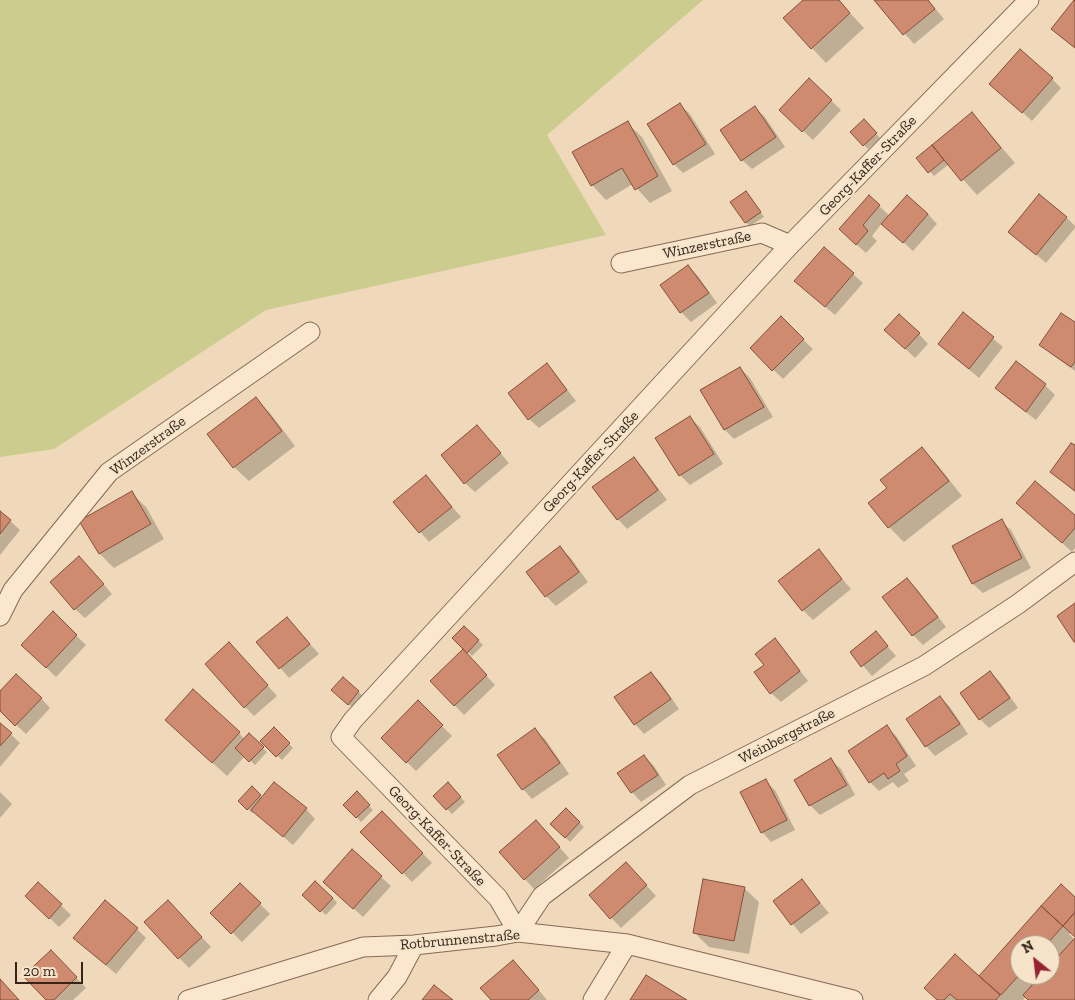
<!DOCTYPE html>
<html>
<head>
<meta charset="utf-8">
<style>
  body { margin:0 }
  #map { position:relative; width:1075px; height:1000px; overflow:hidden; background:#efd9ba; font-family:"Zilla Slab",serif }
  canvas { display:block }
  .north { position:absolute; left:1010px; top:935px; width:50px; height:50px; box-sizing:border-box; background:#f6e4ca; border:1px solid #a89784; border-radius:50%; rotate:331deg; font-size:14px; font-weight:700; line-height:20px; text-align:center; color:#34241a }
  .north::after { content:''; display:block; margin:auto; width:18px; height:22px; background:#962331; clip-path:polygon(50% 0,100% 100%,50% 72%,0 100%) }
  .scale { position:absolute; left:15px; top:962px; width:68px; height:22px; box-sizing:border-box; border:2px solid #34241a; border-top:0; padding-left:6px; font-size:15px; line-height:18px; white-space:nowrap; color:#34241a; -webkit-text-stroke:4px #f6e4ca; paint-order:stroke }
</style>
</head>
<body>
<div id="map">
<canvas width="1075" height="1000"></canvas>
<div class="north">N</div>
<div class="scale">20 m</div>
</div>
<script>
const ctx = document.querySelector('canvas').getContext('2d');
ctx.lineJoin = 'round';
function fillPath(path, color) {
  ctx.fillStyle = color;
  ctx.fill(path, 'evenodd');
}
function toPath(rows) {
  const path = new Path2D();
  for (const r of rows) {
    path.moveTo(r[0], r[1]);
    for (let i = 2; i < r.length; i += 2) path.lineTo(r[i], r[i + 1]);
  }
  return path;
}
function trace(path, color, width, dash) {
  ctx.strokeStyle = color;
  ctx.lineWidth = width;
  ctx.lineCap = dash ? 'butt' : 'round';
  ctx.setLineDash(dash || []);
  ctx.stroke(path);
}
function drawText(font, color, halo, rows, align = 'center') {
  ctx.font = font + ' "Zilla Slab",serif';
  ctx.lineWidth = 4.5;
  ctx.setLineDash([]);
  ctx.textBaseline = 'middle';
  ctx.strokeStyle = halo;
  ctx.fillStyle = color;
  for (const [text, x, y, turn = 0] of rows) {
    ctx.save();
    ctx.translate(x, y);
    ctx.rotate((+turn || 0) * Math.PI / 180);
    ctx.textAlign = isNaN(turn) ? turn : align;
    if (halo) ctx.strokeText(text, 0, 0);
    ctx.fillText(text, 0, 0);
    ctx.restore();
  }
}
const green = toPath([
  [0,0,703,0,547,135,606,235,266,310,54,449,0,457]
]);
const shadow = toPath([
  [804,0,838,0,864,28,826,63,784,18],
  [875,0,928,0,944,19,914,44],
  [1052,79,1061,88,1032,121,1001,93],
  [809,80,841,110,813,140,790,119],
  [680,105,690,114,715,154,683,173,674,164],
  [755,108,765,117,785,147,752,169,742,160],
  [972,114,986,129,1015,163,977,195,949,164,934,176,918,158],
  [864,121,880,138,868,149,852,132],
  [627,123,642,137,672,191,650,203,633,184,606,200,592,185],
  [869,197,890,216,928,214,937,224,913,251,882,223,872,236,877,241,866,253,850,239],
  [751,198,764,217,750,226,745,222],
  [1067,218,1075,226,1075,228,1046,263,1010,232],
  [688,266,698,276,717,303,691,322,681,312,662,286],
  [853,274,863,283,835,315,806,291],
  [963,314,1003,347,979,378,939,344],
  [781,318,813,349,783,379,751,348],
  [1075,324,1075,371,1051,354,1041,345],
  [919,334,928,344,915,358,895,339],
  [1016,363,1045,385,1055,395,1036,420,1007,398,997,388],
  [547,365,556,375,576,401,539,428,529,419],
  [740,368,750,378,773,417,734,439,725,430,702,391],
  [256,399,270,413,295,446,249,481,234,467],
  [690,418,700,427,723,464,690,485,680,475,657,438],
  [477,426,509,463,475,492,465,483],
  [1075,447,1075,492,1051,472],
  [922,449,936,463,962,496,904,542,889,527,870,503,889,489],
  [633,458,643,468,667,500,627,529,618,519],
  [426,476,461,517,429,542,395,502],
  [131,493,146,507,164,539,114,568,100,554],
  [1018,503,1075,517,1075,548,1072,552],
  [0,512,20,530,0,555],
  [1001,521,1011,530,1031,568,983,593,973,584,954,546],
  [560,548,570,557,588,582,556,606,546,596,528,572],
  [818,551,851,589,813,620,803,610],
  [89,567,112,594,85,618,75,609],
  [907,579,917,589,946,627,923,645,913,635,884,597],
  [53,613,86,645,56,677,32,654],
  [287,618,319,654,289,678,258,642],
  [464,627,483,645,472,656,454,638],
  [876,633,896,656,872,676,851,652],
  [775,640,784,650,808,681,781,702,771,693],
  [239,654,277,696,254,716,245,707],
  [472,660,495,685,464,715,431,681],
  [990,672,1000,682,1018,708,989,728,980,719],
  [651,673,661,683,679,709,644,734,635,724],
  [343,678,363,696,353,708,337,695],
  [193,691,245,739,249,735,267,752,255,765,245,756,227,776,181,734],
  [0,693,41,698,50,708,26,734,0,710],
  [940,697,950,707,968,734,935,756,926,746],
  [418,702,452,736,416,771,382,738],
  [0,724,20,743,0,767],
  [887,727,897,737,916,766,904,774,909,781,898,788,893,782,879,791,870,782],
  [274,729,293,748,282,760,262,741],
  [535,730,545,739,569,774,532,799,523,789],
  [644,756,654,766,666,785,641,802,632,792],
  [831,760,841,769,855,795,820,815,810,805,796,780],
  [765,781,775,790,795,830,771,842,762,832],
  [448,784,465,802,452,814,435,796],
  [252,788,262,798,306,809,315,819,293,845,254,812,252,813,240,801],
  [0,792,12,804,0,818],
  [357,793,373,810,361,822,345,805],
  [566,810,584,827,570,842,552,824],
  [382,812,432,863,412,882,362,832],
  [545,831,569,858,534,889,525,879],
  [352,851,391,886,363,917,334,891],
  [635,873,656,896,621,928,591,896],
  [802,881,829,913,801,934,774,901],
  [39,884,71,915,59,927,36,905],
  [240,884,270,914,242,942,212,913],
  [744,888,759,902,749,954,709,947,694,932],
  [333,898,337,903,326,915,308,899],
  [1075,899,1075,936,1071,933,1069,934,1075,940,1075,1000,1030,1000,1026,997,1023,1000,938,1000,979,978],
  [1020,945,1050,945,1050,975,1020,975],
  [177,911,211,947,189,968,145,922],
  [137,929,146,938,116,974,85,947],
  [51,951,86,988,73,1000,48,1000],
  [523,971,547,1000,493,1000]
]);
const building = toPath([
  [803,0,839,0,850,13,811,49,783,18,803,0],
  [874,0,928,0,935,9,903,35,874,0],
  [1074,0,1075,1,1075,48,1051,29,1074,0],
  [1020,49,1053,78,1022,113,989,84,1020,49],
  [809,78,832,100,802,132,779,110,809,78],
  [680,103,706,144,673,165,647,124,680,103],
  [755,106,776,137,741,161,720,130,755,106],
  [972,112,1001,148,961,181,932,145,972,112],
  [864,119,877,133,863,146,850,132,864,119],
  [628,121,658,176,635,190,622,168,591,186,572,152,628,121],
  [932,145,944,160,928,173,916,158,932,145],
  [746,191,761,212,745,223,730,202,746,191],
  [1039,194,1067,217,1036,255,1008,232,1039,194],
  [869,195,880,205,863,225,868,231,856,245,839,229,869,195],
  [907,195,928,214,903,243,881,224,907,195],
  [824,247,854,273,825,307,794,281,824,247],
  [688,265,709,293,680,313,660,285,688,265],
  [963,312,994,337,969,369,938,344,963,312],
  [1061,313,1075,322,1075,362,1071,367,1039,345,1061,313],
  [899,314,920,333,905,349,884,330,899,314],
  [781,316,804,339,772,371,750,348,781,316],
  [1016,361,1046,384,1026,412,995,388,1016,361],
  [547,363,567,390,528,420,508,393,547,363],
  [740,367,764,407,724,430,700,390,740,367],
  [256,397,282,431,233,468,207,434,256,397],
  [690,416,714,454,679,476,655,438,690,416],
  [477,425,501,453,464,484,441,455,477,425],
  [1071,443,1075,445,1075,491,1050,472,1071,443],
  [922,447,949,481,888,528,868,503,887,488,880,480,922,447],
  [634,457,658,490,617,520,592,487,634,457],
  [426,475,452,507,419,533,393,502,426,475],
  [1035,481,1075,515,1075,528,1062,543,1016,503,1035,481],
  [132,491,151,524,99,554,79,521,132,491],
  [0,511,11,520,0,534,0,511],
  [1002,519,1022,558,972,584,952,546,1002,519],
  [560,546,579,572,545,597,526,572,560,546],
  [819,549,842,579,802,611,778,581,819,549],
  [79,556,104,584,74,610,50,582,79,556],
  [907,578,938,617,912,636,882,597,907,578],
  [1075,603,1075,642,1074,642,1057,616,1075,603],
  [53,611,77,635,46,668,21,645,53,611],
  [287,617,310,644,279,669,256,642,287,617],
  [464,626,479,640,467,653,452,638,464,626],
  [876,631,888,646,861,667,850,652,876,631],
  [775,638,800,671,770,694,754,672,764,665,755,654,775,638],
  [229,642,268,685,244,708,205,664,229,642],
  [463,649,487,675,454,706,430,681,463,649],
  [990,671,1010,698,979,720,960,693,990,671],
  [651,672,671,699,634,725,614,697,651,672],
  [16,674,42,698,15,726,0,711,0,691,16,674],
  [343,677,359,691,348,705,331,690,343,677],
  [193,689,240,732,212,763,165,720,193,689],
  [940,696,960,724,925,747,906,719,940,696],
  [418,700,443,725,406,763,381,738,418,700],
  [0,723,12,733,0,746,0,723],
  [887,725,907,756,896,764,900,771,888,779,884,773,869,783,848,751,887,725],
  [274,727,290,743,276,757,260,741,274,727],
  [535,728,560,763,522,790,497,755,535,728],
  [249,733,264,747,249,762,235,748,249,733],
  [644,755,658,775,631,793,617,773,644,755],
  [831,758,847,785,809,806,794,780,831,758],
  [766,779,787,820,761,833,740,792,766,779],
  [274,782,307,808,283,837,251,810,274,782],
  [448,782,461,797,446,810,433,796,448,782],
  [252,786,261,795,247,810,238,801,252,786],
  [357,791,370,805,356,818,343,805,357,791],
  [566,808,580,822,565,838,550,824,566,808],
  [382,811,423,853,402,874,360,832,382,811],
  [536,820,560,847,524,880,499,852,536,820],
  [352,849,382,876,353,909,323,882,352,849],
  [626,862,647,885,610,919,589,895,626,862],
  [703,879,745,887,734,941,693,933,703,879],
  [802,879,820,903,791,925,773,901,802,879],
  [315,881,333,898,320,912,302,895,315,881],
  [38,882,62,904,49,919,25,896,38,882],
  [240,883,261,903,231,934,210,913,240,883],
  [1061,884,1075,897,1075,912,1063,926,1041,906,1061,884],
  [105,900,138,928,106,965,73,938,105,900],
  [168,900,202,937,178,959,144,922,168,900],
  [1041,906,1063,926,1046,945,1020,945,1020,974,1001,995,979,976,1041,906],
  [1075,912,1075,937,1063,926,1075,912],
  [1075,938,1075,1000,1028,1000,1023,995,1041,975,1050,975,1050,965,1075,938],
  [51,950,77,977,54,1000,46,1000,23,976,51,950],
  [955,954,1000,995,996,1000,957,1000,950,994,944,1000,937,1000,924,988,955,954],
  [513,960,539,990,528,1000,491,1000,480,988,513,960],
  [646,975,687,1000,630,1000,646,975],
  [0,979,19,1000,0,1000,0,979],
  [434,985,453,1000,422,1000,434,985]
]);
const street = toPath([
  [1029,0,790,245,353,720,341,737,498,898,518,932,542,896,690,785,924,666,1018,604,1075,562],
  [621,263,762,233,790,245],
  [0,616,13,590,109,472,310,332],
  [188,1000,363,947,414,945,496,936,518,932,627,944,853,1000],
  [378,1000,397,977,414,945],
  [593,1000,627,944]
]);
const streetNames = [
  ["Georg-Kaffer-Straße",868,166,-46],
  ["Winzerstraße",707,245,-12],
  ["Winzerstraße",148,446,-36],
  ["Georg-Kaffer-Straße",591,462,-47],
  ["Weinbergstraße",787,736,-27],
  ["Georg-Kaffer-Straße",437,836,46],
  ["Rotbrunnenstraße",460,940,-5]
];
fillPath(green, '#cccc8f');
fillPath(shadow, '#0003');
fillPath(building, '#ce8b6f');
trace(building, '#854f3a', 1);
trace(street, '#866954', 21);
trace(street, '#fae7cd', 19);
drawText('15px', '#34241a', '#f6e4ca', streetNames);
</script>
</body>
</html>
